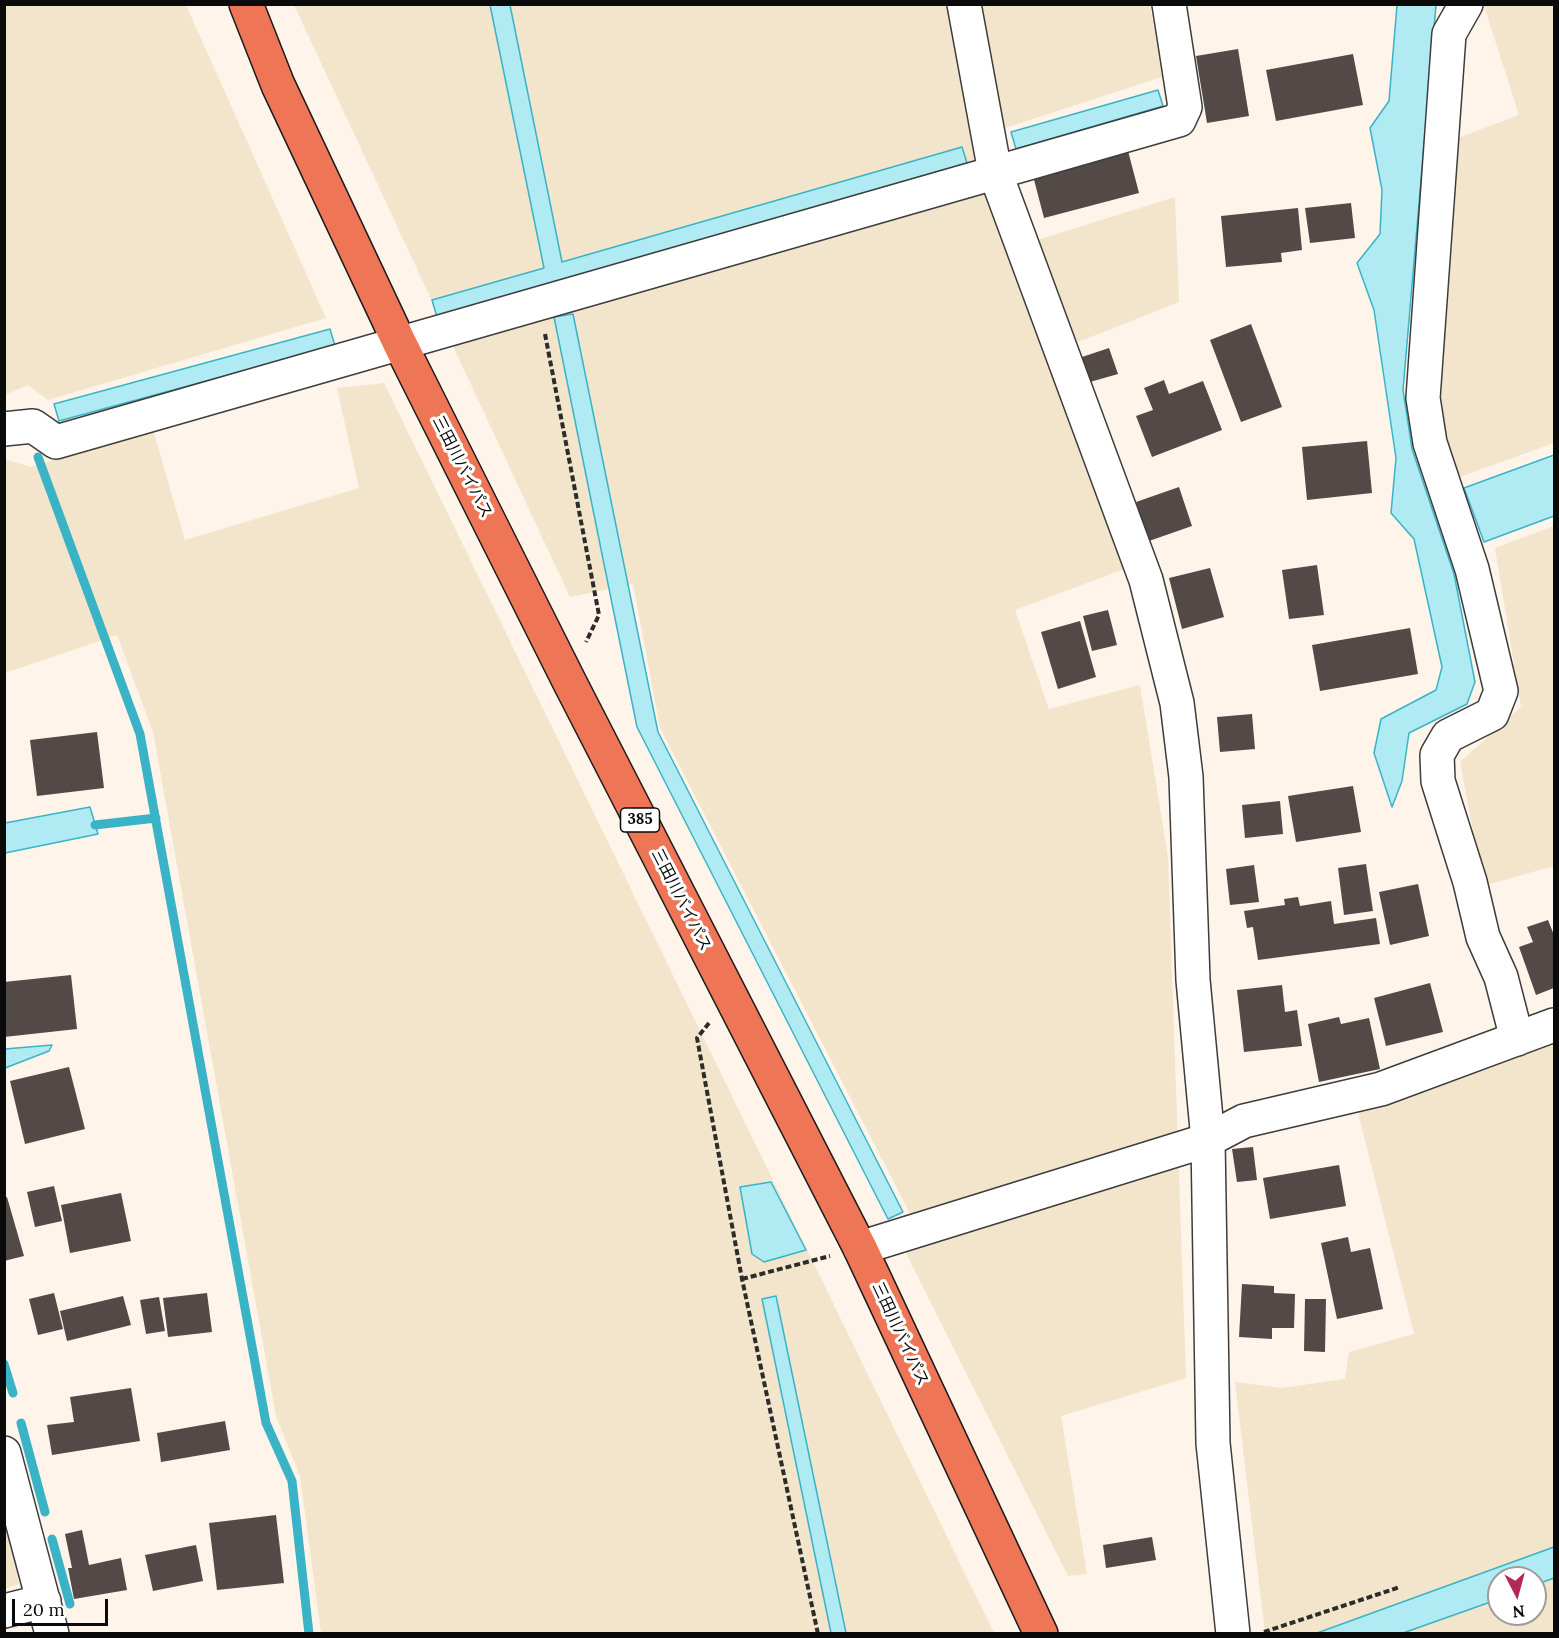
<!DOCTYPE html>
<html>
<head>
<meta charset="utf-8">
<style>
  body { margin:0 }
  #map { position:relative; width:1559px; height:1638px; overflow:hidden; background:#fef4e9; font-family:Lora,serif }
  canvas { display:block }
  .frame { position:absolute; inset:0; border:6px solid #0a0a0a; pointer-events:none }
  .north { position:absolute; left:1487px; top:1566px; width:60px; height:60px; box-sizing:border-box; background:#fff; border:2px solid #9d9d9d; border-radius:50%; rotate:174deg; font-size:16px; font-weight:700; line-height:24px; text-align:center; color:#0a0a0a }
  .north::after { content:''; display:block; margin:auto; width:21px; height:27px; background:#b42953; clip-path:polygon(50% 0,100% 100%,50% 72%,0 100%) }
  .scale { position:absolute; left:12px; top:1599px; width:96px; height:27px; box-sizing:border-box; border:3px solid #0a0a0a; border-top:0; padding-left:8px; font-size:18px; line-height:21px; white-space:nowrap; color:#0a0a0a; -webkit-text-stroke:4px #fff; paint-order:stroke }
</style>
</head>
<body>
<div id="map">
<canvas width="1559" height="1638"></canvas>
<div class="frame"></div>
<div class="north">N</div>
<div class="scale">20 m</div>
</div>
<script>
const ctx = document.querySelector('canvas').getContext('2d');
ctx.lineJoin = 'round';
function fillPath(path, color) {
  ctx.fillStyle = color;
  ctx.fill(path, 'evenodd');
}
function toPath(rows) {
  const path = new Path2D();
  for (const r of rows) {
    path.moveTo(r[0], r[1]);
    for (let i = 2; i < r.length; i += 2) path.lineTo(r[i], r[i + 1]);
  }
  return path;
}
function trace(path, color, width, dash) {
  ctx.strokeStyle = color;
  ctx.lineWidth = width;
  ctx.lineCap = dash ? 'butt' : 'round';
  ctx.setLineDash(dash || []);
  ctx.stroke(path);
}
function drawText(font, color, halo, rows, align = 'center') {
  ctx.font = font + ' Lora,"Noto Sans JP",serif';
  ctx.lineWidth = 6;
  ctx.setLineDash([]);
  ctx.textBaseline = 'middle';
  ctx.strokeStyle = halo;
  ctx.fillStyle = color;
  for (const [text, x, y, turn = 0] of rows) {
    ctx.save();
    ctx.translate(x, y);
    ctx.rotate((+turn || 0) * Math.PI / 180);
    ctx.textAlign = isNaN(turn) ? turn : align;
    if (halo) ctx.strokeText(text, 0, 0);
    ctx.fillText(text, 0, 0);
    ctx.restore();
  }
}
const farmland = toPath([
  [5,4,186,5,326,318,48,400,28,385,5,395],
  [1486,4,1554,5,1554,443,1457,478,1434,390,1450,141,1519,115,1484,6],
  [294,5,1150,5,1162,77,974,138,1012,248,1175,197,1179,302,1048,354,1130,567,1015,610,1049,709,1140,685,1168,857,1186,1378,1061,1416,1087,1574,1068,1576,905,1251,921,1235,660,728,633,584,570,597],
  [384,383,994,1633,321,1633,300,1476,276,1416,153,732,117,635,5,673,4,459,31,467,153,430,185,540,359,488,337,388],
  [1554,526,1554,866,1483,886,1460,762,1521,707,1495,548],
  [1554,1037,1554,1633,1265,1633,1235,1382,1282,1388,1345,1379,1349,1352,1414,1334,1357,1109],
  [1499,1578,1535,1578,1535,1614,1499,1614],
  [4,1493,19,1584,5,1589,4,1589]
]);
const water = toPath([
  [490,5,510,5,562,262,962,147,967,163,437,317,432,300,544,268,490,5],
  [1397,5,1436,5,1403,390,1412,449,1454,574,1475,682,1467,704,1409,733,1402,781,1392,807,1374,753,1381,719,1436,690,1442,667,1414,539,1391,513,1396,458,1374,310,1357,263,1380,234,1382,190,1370,128,1389,101,1397,5],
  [1158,90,1163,106,1016,149,1011,132,1158,90],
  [573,314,658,732,903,1212,888,1219,637,727,554,317,573,314],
  [330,329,335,346,59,421,54,404,330,329],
  [1554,455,1554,516,1484,542,1464,488,1554,455],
  [90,807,98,834,5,853,5,823,90,807],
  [52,1045,49,1051,5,1068,5,1049,52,1045],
  [771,1182,806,1250,764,1262,752,1254,740,1187,771,1182],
  [776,1296,846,1633,831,1633,762,1299,776,1296],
  [1554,1547,1554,1578,1535,1585,1535,1578,1499,1578,1499,1599,1403,1633,1317,1633,1554,1547]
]);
const stream = toPath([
  [38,457,140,734,266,1423,292,1481,309,1634],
  [95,825,156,818],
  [4,1364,13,1393],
  [21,1423,45,1512],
  [52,1539,70,1604]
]);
const building = toPath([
  [1238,49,1249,116,1207,123,1196,56],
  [1353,54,1363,105,1276,121,1266,70],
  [1127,147,1139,193,1044,218,1032,172],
  [1351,203,1355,238,1310,243,1305,208],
  [1298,208,1302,250,1281,253,1282,262,1226,267,1221,216],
  [1251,324,1282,407,1241,422,1210,340],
  [1109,348,1118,374,1090,382,1082,357],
  [1164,380,1169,394,1203,381,1222,430,1152,457,1136,416,1153,410,1144,388],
  [1367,441,1372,493,1307,500,1302,447],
  [1179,487,1192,526,1149,541,1136,502],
  [1317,565,1324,615,1289,619,1282,570],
  [1210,568,1224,617,1182,629,1169,578],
  [1108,610,1117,645,1092,651,1083,616],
  [1080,621,1096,677,1058,689,1041,632],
  [1410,628,1418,674,1320,691,1312,645],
  [1252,714,1255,749,1220,752,1217,717],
  [97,732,104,788,37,796,30,740],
  [1353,786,1361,832,1296,842,1288,796],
  [1280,801,1283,834,1245,838,1242,805],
  [1366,864,1373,911,1344,915,1338,868],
  [1254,865,1259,902,1230,905,1226,869],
  [1418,884,1429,936,1390,945,1379,892],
  [1298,897,1300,906,1331,901,1334,924,1376,918,1380,944,1258,960,1253,927,1247,928,1244,911,1285,905,1284,899],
  [1548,920,1554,935,1554,988,1536,995,1519,947,1533,942,1527,927],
  [71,975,77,1029,4,1037,4,982],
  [1430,983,1443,1032,1386,1046,1374,998],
  [1282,985,1285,1012,1297,1010,1302,1046,1244,1052,1237,990],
  [1339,1017,1341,1024,1369,1018,1380,1069,1319,1082,1308,1024],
  [69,1067,85,1129,25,1144,10,1081],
  [1253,1147,1257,1180,1237,1182,1232,1149],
  [1339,1165,1346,1206,1270,1219,1263,1178],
  [54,1186,62,1221,35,1227,27,1192],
  [121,1193,131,1241,70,1253,61,1205],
  [7,1197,24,1256,4,1261,4,1198],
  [1348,1237,1351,1252,1370,1248,1383,1309,1337,1319,1321,1243],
  [1242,1284,1274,1286,1274,1293,1295,1294,1294,1328,1272,1328,1272,1339,1239,1337],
  [54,1293,63,1329,38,1335,29,1299],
  [207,1293,212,1332,168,1337,163,1298],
  [123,1296,131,1325,67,1341,60,1311],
  [159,1297,165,1331,146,1334,140,1300],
  [1305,1299,1326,1299,1325,1352,1304,1351],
  [131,1388,140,1441,52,1455,47,1425,74,1422,70,1397],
  [225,1421,230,1450,161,1462,157,1433],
  [276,1515,284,1583,217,1590,209,1523],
  [82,1530,89,1565,121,1558,127,1590,74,1599,68,1568,72,1568,65,1534],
  [1152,1537,1156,1560,1106,1568,1103,1545],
  [196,1545,203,1581,153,1591,145,1555]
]);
const path = toPath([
  [545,334,599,615,586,642],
  [709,1023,697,1038,742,1279,818,1634],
  [742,1279,830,1256],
  [1264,1632,1400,1587]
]);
const minor = toPath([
  [964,4,995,172,1146,580,1177,703,1186,777,1193,980,1208,1140,1213,1443,1233,1634],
  [1466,4,1449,34,1423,398,1430,443,1472,569,1501,691,1492,714,1448,736,1437,755,1438,781,1470,882,1483,937,1501,977,1517,1039],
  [4,429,33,426,56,442,1179,120,1185,107,1169,4],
  [860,1248,1208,1140,1244,1121,1381,1089,1554,1025],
  [4,1453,52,1634],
  [4,1611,44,1601]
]);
const highway = toPath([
  [246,4,278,85,400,344,569,681,860,1248,1041,1634]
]);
const shields = [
  [640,820,39]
];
const shieldNames = [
  ["385",640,820]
];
const streetNames = [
  ["三田川バイパス",462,467,63],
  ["三田川バイパス",681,900,63],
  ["三田川バイパス",900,1334,65]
];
fillPath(farmland, '#f2e5cb');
fillPath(water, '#b0ebf3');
trace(water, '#3ab3c7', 1.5);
trace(stream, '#3ab3c7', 9);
fillPath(building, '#534947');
trace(minor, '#3d3d3d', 36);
trace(highway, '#1b1b1b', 36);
trace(path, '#2c2c2c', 4, [6, 3]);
trace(minor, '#fff', 33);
trace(highway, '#ee7556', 33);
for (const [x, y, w] of shields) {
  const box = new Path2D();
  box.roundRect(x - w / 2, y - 12, w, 24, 4.5);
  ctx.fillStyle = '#fff';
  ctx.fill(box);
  trace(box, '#0a0a0a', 1.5);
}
drawText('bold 15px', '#0a0a0a', null, shieldNames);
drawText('16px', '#0a0a0a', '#fff', streetNames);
</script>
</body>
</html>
